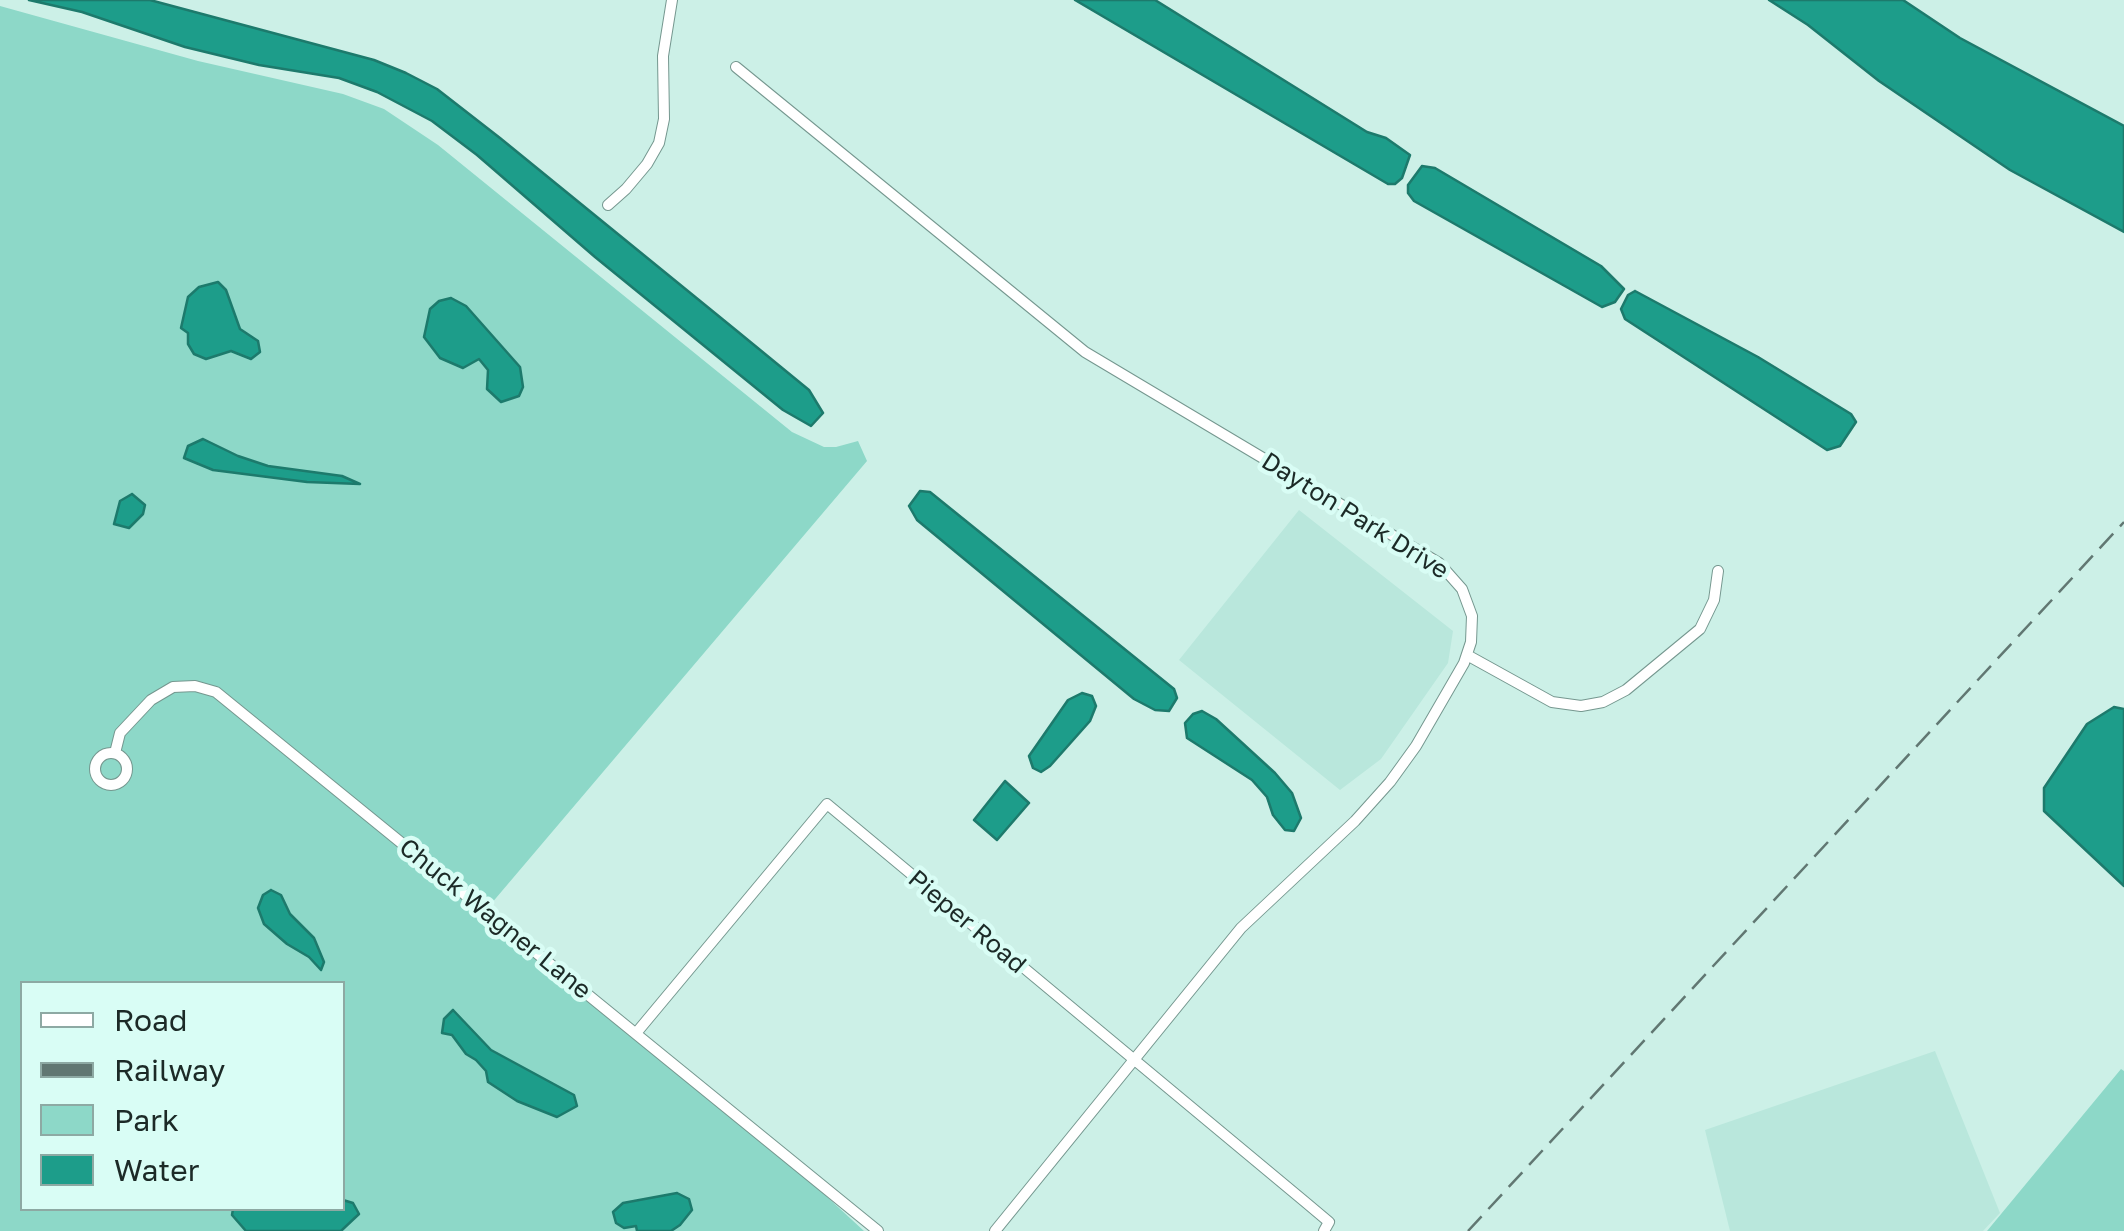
<!DOCTYPE html>
<html>
<head>
<meta charset="utf-8">
<style>
  body { margin:0 }
  #map { position:relative; width:2124px; height:1231px; overflow:hidden; background:#ccf0e7; font-family:"Golos Text",sans-serif }
  canvas { display:block }
  .legend { position:absolute; left:20px; top:981px; width:325px; height:230px; box-sizing:border-box; background:#d9fdf5; border:2px solid #8da9a3; margin:0; padding:12px 18px; list-style:none; font-size:30px; color:#1c2a27 }
  .legend li { display:flex; align-items:center; gap:20px; height:50px }
  .legend b { width:50px; border:2px solid #8da9a3 }
</style>
</head>
<body>
<div id="map">
<canvas width="2124" height="1231"></canvas>
<ul class="legend">
<li><b style="height:12px;background:#fff"></b>Road</li>
<li><b style="height:12px;background:#617772"></b>Railway</li>
<li><b style="height:28px;background:#8dd8c8"></b>Park</li>
<li><b style="height:28px;background:#1d9d8a"></b>Water</li>
</ul>
</div>
<script>
const ctx = document.querySelector('canvas').getContext('2d');
ctx.lineJoin = 'round';
function fillPath(path, color) {
  ctx.fillStyle = color;
  ctx.fill(path, 'evenodd');
}
function toPath(rows) {
  const path = new Path2D();
  for (const r of rows) {
    if (r.length === 3) {
      path.moveTo(r[0] + r[2], r[1]);
      path.arc(r[0], r[1], r[2], 0, 2 * Math.PI);
      continue;
    }
    path.moveTo(r[0], r[1]);
    for (let i = 2; i < r.length; i += 2) path.lineTo(r[i], r[i + 1]);
  }
  return path;
}
function trace(path, color, width, dash) {
  ctx.strokeStyle = color;
  ctx.lineWidth = width;
  ctx.lineCap = dash ? 'butt' : 'round';
  ctx.setLineDash(dash || []);
  ctx.stroke(path);
}
function drawText(font, color, halo, rows, align = 'center') {
  ctx.font = font + ' "Golos Text",sans-serif';
  ctx.lineWidth = 9;
  ctx.setLineDash([]);
  ctx.textBaseline = 'middle';
  ctx.strokeStyle = halo;
  ctx.fillStyle = color;
  for (const [text, x, y, turn = 0] of rows) {
    ctx.save();
    ctx.translate(x, y);
    ctx.rotate((+turn || 0) * Math.PI / 180);
    ctx.textAlign = isNaN(turn) ? turn : align;
    if (halo) ctx.strokeText(text, 0, 0);
    ctx.fillText(text, 0, 0);
    ctx.restore();
  }
}
const built = toPath([
  [1299,510,1453,631,1448,663,1381,759,1340,790,1179,660],
  [1935,1051,2000,1213,1983,1231,1730,1231,1705,1130]
]);
const green = toPath([
  [0,6,198,61,343,94,384,109,438,145,792,432,824,447,836,447,858,441,867,461,485,911,747,1123,864,1231,0,1231],
  [22,984,342,984,342,1208,22,1208],
  [2121,1069,2124,1071,2124,1231,1987,1231]
]);
const water = toPath([
  [29,0,150,0,374,60,406,73,437,89,500,138,737,331,809,390,823,413,811,426,783,410,595,257,477,155,432,121,377,92,339,78,259,65,185,47,82,12,29,0],
  [1075,0,1155,0,1367,132,1386,138,1410,155,1402,178,1395,184,1388,184,1075,0],
  [1769,0,1903,0,1960,38,2124,126,2124,232,2010,170,1879,81,1808,25,1769,0],
  [1422,166,1435,168,1601,266,1624,289,1615,302,1602,307,1414,201,1408,193,1408,185,1422,166],
  [218,282,226,290,240,329,258,341,260,352,251,359,231,351,206,359,194,354,188,344,188,333,181,328,188,297,199,287,218,282],
  [1635,291,1758,357,1851,414,1856,422,1840,446,1827,450,1625,319,1621,309,1628,295,1635,291],
  [451,298,466,306,520,367,523,387,519,396,501,402,487,389,488,370,479,359,463,368,440,358,424,337,430,309,439,301,451,298],
  [203,439,238,456,268,466,342,476,360,484,307,482,213,470,184,458,188,446,203,439],
  [920,491,930,492,1174,689,1177,698,1169,711,1155,710,1134,699,917,520,909,506,920,491],
  [132,494,145,505,143,514,129,528,114,524,120,501,132,494],
  [1082,693,1092,696,1096,706,1090,721,1050,766,1041,772,1033,768,1029,756,1068,700,1082,693],
  [2114,707,2124,709,2124,886,2044,811,2044,788,2087,724,2114,707],
  [1202,711,1216,719,1275,773,1292,793,1301,818,1294,831,1285,830,1273,815,1267,797,1252,780,1187,738,1185,723,1193,714,1202,711],
  [1005,781,1029,803,997,840,974,820,1005,781],
  [271,890,281,895,290,914,314,938,324,962,321,970,309,957,287,944,264,924,258,908,263,895,271,890],
  [453,1010,491,1050,574,1095,577,1106,557,1117,517,1101,488,1082,486,1071,476,1060,466,1054,452,1035,442,1033,444,1019,453,1010],
  [677,1193,689,1199,692,1210,680,1225,671,1231,637,1231,636,1226,624,1228,616,1223,613,1212,623,1203,677,1193],
  [343,1200,353,1203,359,1214,341,1231,246,1231,232,1215,233,1209,342,1208,343,1200]
]);
const street = toPath([
  [736,67,1085,352,1439,563,1462,589,1472,616,1471,642,1464,663,1416,746,1390,782,1355,821,1241,928,995,1231],
  [608,205,626,189,647,164,659,143,664,119,663,56,672,0],
  [1467,655,1552,702,1581,706,1603,702,1626,690,1700,629,1714,600,1718,571],
  [115,753,120,733,151,700,173,687,195,686,216,692,878,1231],
  [111,769,16],
  [637,1032,827,804,1304,1201,1329,1222,1324,1231]
]);
const rail = toPath([
  [1468,1231,2124,522]
]);
const streetNames = [
  ["Dayton Park Drive",1355,516,32],
  ["Chuck Wagner Lane",495,919,39],
  ["Pieper Road",967,922,40]
];
fillPath(built, '#b9e7dc');
fillPath(green, '#8dd8c8');
fillPath(water, '#1d9d8a');
trace(water, '#1d7a6c', 2.5);
trace(street, '#75978f', 12);
trace(street, '#fff', 10);
trace(rail, '#617772', 2.5, [20, 10]);
drawText('25px', '#1c2a27', '#d9fdf5', streetNames);
</script>
</body>
</html>
